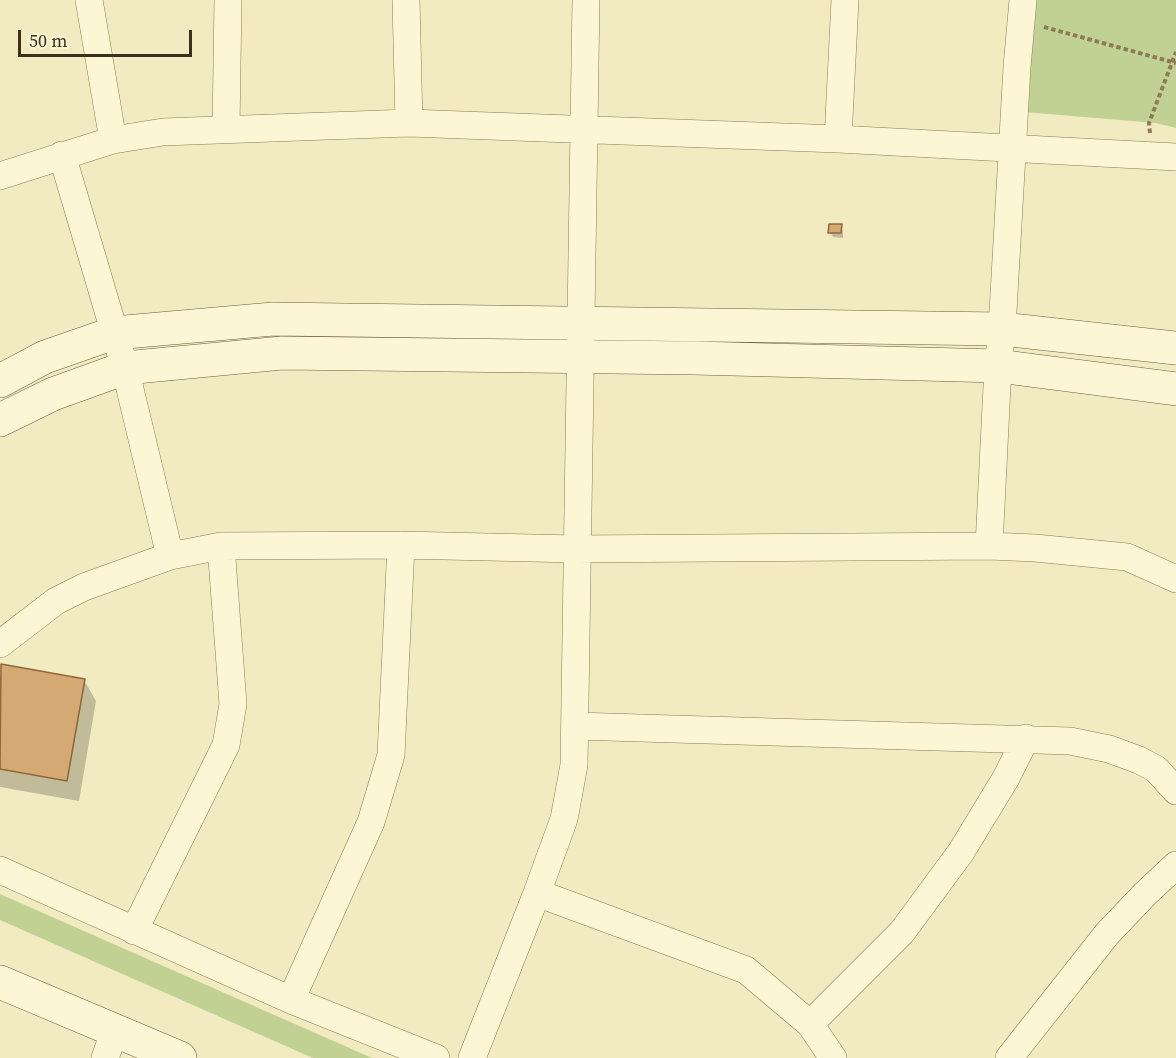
<!DOCTYPE html>
<html>
<head>
<meta charset="utf-8">
<style>
  body { margin:0 }
  #map { position:relative; width:1176px; height:1058px; overflow:hidden; background:#f2eac1; font-family:"Source Serif 4",serif }
  canvas { display:block }
  .scale { position:absolute; left:18px; top:30px; width:174px; height:27px; box-sizing:border-box; border:3px solid #3c301c; border-top:0; padding-left:8px; font-size:18px; line-height:21px; white-space:nowrap; color:#3c301c; -webkit-text-stroke:4px #f9f3d1; paint-order:stroke }
</style>
</head>
<body>
<div id="map">
<canvas width="1176" height="1058"></canvas>
<div class="scale">50 m</div>
</div>
<script>
const ctx = document.querySelector('canvas').getContext('2d');
ctx.lineJoin = 'round';
function fillPath(path, color) {
  ctx.fillStyle = color;
  ctx.fill(path, 'evenodd');
}
function toPath(rows) {
  const path = new Path2D();
  for (const r of rows) {
    path.moveTo(r[0], r[1]);
    for (let i = 2; i < r.length; i += 2) path.lineTo(r[i], r[i + 1]);
  }
  return path;
}
function trace(path, color, width, dash) {
  ctx.strokeStyle = color;
  ctx.lineWidth = width;
  ctx.lineCap = dash ? 'butt' : 'round';
  ctx.setLineDash(dash || []);
  ctx.stroke(path);
}
const green = toPath([
  [1035,0,1176,0,1176,128,1156,123,1024,112],
  [0,894,372,1058,313,1058,0,920]
]);
const shadow = toPath([
  [841,226,843,231,843,238,833,237,830,232],
  [2,666,84,680,96,701,79,801,0,787,0,678]
]);
const building = toPath([
  [829,224,842,224,841,233,828,233,829,224],
  [1,664,85,679,67,781,0,769,1,664]
]);
const path = toPath([
  [1044,27,1176,63],
  [1150,133,1149,123,1176,52]
]);
const street = toPath([
  [89,0,113,140],
  [406,0,409,123],
  [226,129,228,0],
  [838,139,845,0],
  [62,155,125,368,170,556],
  [0,176,113,140,163,132,409,123,838,139,1176,157],
  [989,546,998,366,1002,329,1017,67,1023,0],
  [0,644,56,601,84,587,170,556,221,546,401,545,576,549,989,546,1035,548,1127,557,1176,579],
  [575,726,1070,741,1109,749,1139,760,1156,769,1176,791],
  [0,870,291,1000,436,1058],
  [537,893,746,970,810,1024,833,1058],
  [134,931,226,745,233,704,221,546],
  [291,1000,371,822,391,755,401,545],
  [810,1024,902,932,961,852,1006,778,1026,738],
  [105,1058,115,1030],
  [472,1058,537,893,564,819,574,765,586,0],
  [1009,1058,1107,934,1145,894,1176,865]
]);
const secondary = toPath([
  [0,381,45,357,114,333,273,319,1002,329,1176,348],
  [0,420,53,394,125,368,282,353,694,358,998,366,1176,389],
  [0,982,180,1058]
]);
fillPath(green, '#c1d194');
fillPath(shadow, '#0003');
fillPath(building, '#d4a973');
trace(building, '#8f673a', 1.5);
trace(street, '#8d7b56', 28);
trace(secondary, '#6f5c3a', 34);
trace(path, '#8d7b56', 4, [4.5, 3]);
trace(street, '#fcf6d5', 27);
trace(secondary, '#fcf6d5', 33);
</script>
</body>
</html>
